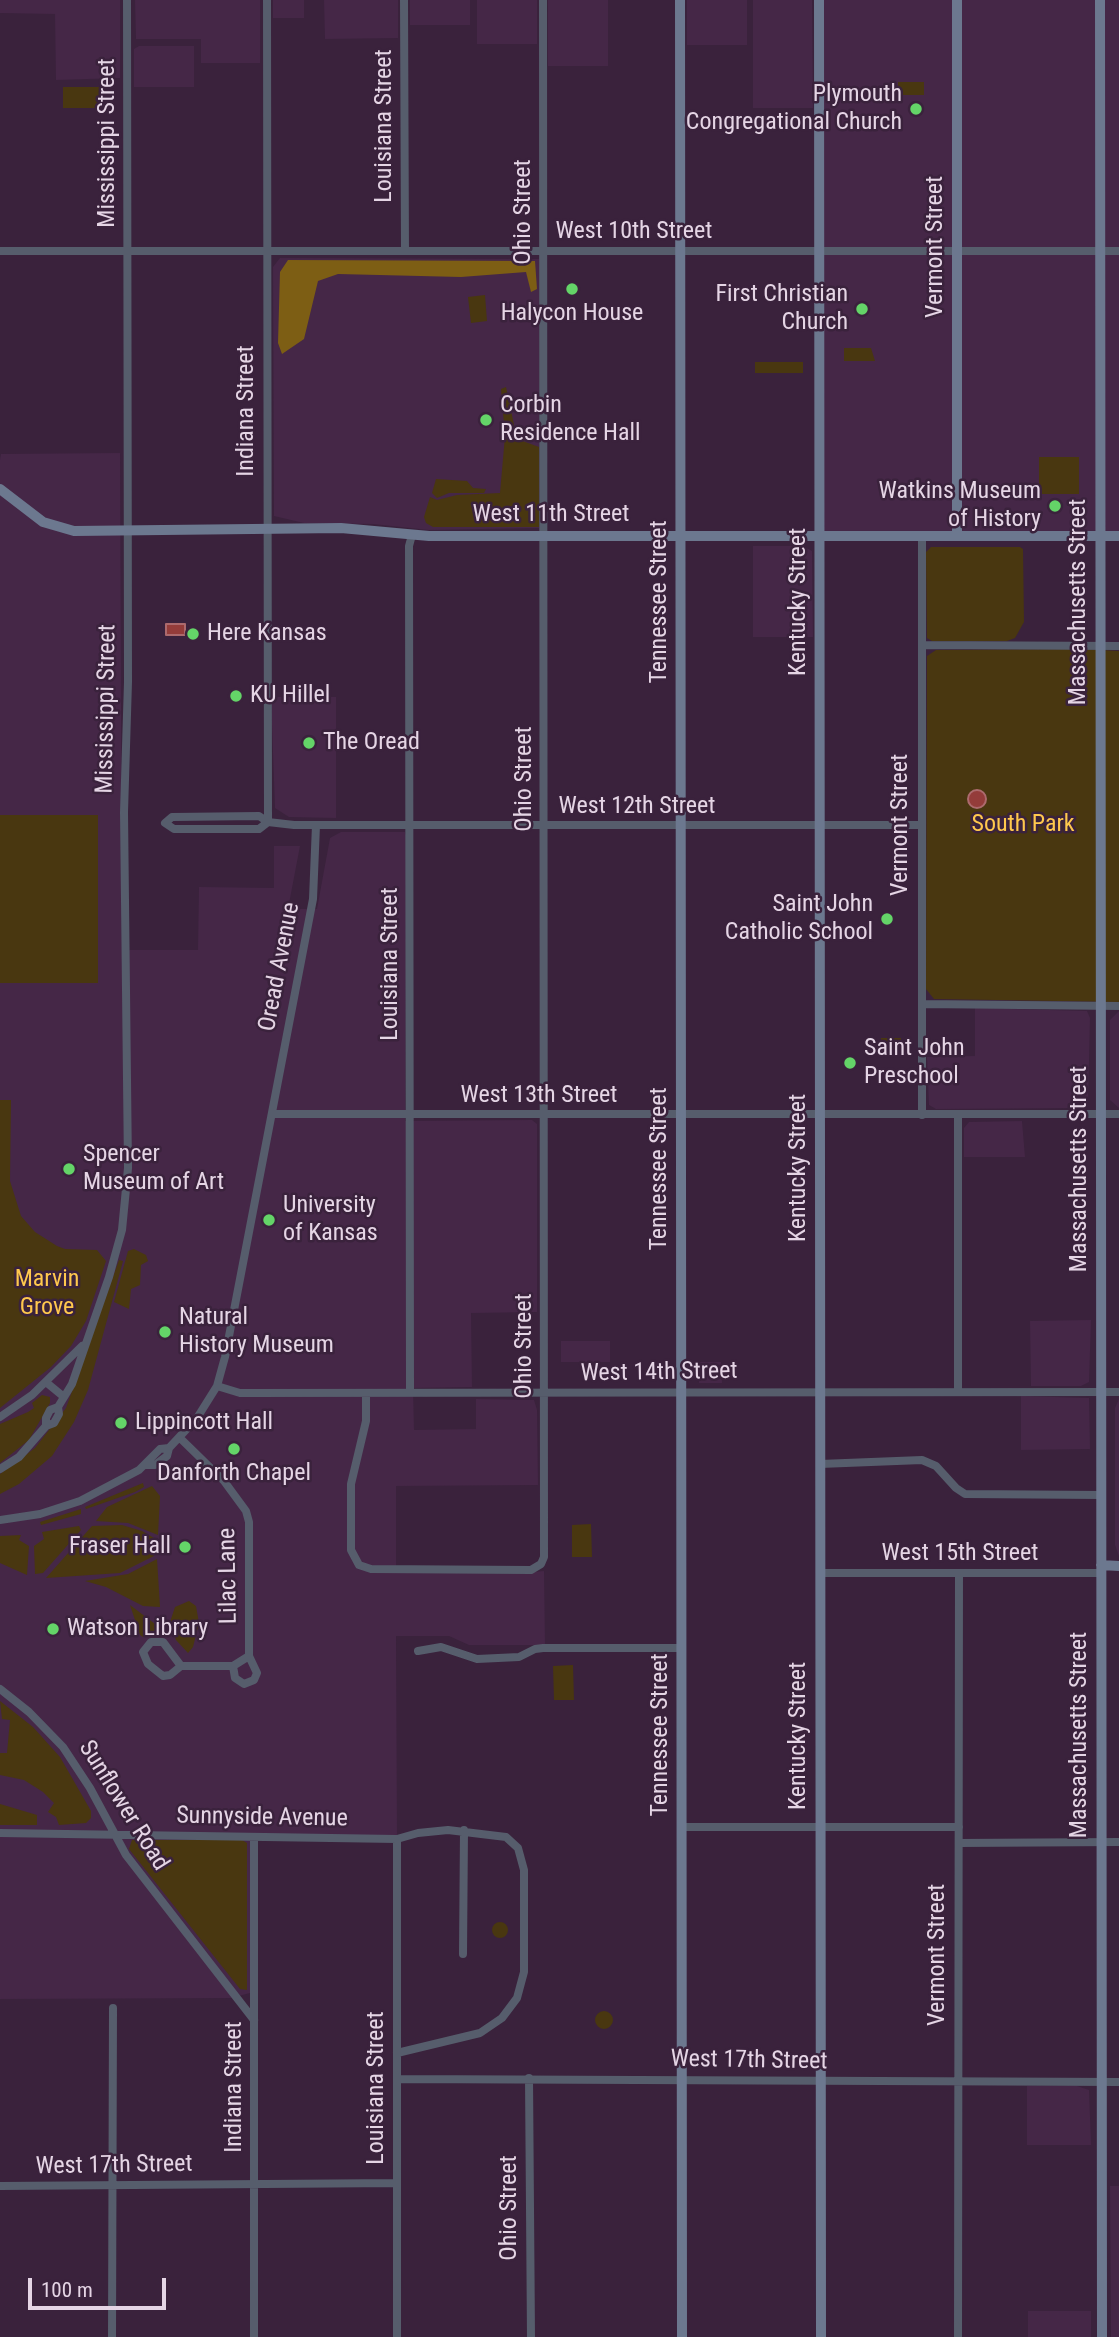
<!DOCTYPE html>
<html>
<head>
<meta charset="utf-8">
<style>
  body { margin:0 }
  #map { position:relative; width:1119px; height:2337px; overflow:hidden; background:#3a223c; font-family:"Roboto Condensed",sans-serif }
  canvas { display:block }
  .scale { position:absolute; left:28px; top:2278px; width:138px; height:32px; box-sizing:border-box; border:4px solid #e5d5e5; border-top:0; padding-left:9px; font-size:21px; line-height:24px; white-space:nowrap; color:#e5d5e5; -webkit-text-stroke:5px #3a223c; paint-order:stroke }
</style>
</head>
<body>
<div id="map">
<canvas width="1119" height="2337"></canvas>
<div class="scale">100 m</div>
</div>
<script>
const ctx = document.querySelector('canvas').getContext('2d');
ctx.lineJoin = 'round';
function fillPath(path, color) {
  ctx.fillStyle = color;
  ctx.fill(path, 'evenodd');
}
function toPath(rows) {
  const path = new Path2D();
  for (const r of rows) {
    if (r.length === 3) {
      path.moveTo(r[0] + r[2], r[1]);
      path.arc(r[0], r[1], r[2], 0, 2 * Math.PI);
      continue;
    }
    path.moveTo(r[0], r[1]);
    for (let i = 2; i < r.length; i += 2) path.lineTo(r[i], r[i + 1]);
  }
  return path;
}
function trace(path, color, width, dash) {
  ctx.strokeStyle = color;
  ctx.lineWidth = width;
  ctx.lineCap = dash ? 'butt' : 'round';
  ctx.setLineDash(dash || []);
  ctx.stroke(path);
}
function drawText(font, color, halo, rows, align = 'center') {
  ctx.font = font + ' "Roboto Condensed",sans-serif';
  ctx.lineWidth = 5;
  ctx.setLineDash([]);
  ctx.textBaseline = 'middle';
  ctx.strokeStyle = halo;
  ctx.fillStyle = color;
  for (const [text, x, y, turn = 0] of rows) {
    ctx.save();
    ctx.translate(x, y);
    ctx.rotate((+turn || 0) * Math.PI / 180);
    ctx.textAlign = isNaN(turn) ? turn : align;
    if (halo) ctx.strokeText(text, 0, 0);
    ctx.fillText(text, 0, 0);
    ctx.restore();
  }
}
const built = toPath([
  [0,0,120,0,120,78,56,80,55,14,0,13],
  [135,0,260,0,260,63,201,63,201,39,136,39],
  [273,0,304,0,304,18,273,18],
  [324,0,398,0,398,38,325,39],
  [410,0,470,0,470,25,410,25],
  [477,0,537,0,537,44,477,44],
  [548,0,608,0,608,66,548,66],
  [687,0,747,0,747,45,687,45],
  [753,0,812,0,813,108,753,108],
  [819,0,1119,0,1119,536,819,536],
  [139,46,194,46,194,87,134,87,134,49],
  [280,258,539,259,539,528,429,530,373,524,304,523,274,516,273,267],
  [120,453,122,950,198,950,199,887,274,888,274,846,300,846,288,909,317,909,330,838,341,832,405,832,407,838,405,1121,532,1120,537,1124,537,1312,471,1313,472,1387,413,1388,414,1430,476,1429,476,1399,534,1400,537,1410,538,1485,396,1486,396,1572,524,1573,544,1571,545,1645,469,1645,449,1636,396,1636,397,1835,261,1835,252,1841,250,1993,231,1998,0,1999,0,460,1,454],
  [753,546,803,546,812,551,813,637,753,637],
  [271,697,336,697,336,818,289,817,275,808],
  [975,1008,1087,1011,1090,1018,1088,1104,1080,1108,936,1109,929,1105,927,1057,975,1056],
  [1119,1011,1119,1108,1110,1100,1110,1020],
  [1022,1121,1025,1157,964,1157,964,1128,969,1122],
  [1091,1320,1089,1382,1081,1386,1031,1386,1030,1321],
  [561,1341,610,1341,610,1362,561,1362],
  [699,1362,721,1362,722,1383,699,1383],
  [1021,1396,1089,1398,1090,1449,1021,1450],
  [1119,1399,1119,1556,1115,1545,1115,1408],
  [1027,2086,1077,2086,1089,2090,1091,2145,1027,2145],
  [1110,2186,1119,2186,1119,2337,1111,2337],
  [1028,2311,1091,2311,1091,2337,1028,2337]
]);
const green = toPath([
  [898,82,924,82,924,95,898,95],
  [63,87,112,87,112,108,63,108],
  [485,295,487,321,471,323,468,297],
  [844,348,871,348,875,361,844,361],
  [755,362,803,362,803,373,755,373],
  [506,387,517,439,539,447,539,527,433,527,426,523,424,517,430,497,437,500,457,495,500,493,505,436,501,389],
  [1039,457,1079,457,1079,494,1039,494],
  [436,479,467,481,473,488,486,489,484,493,449,493,437,498,432,493],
  [931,547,1020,547,1023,549,1024,622,1015,638,1007,641,932,641,927,638,926,552],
  [1080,649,1119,651,1119,1002,934,999,926,989,927,656,936,650],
  [0,815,98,815,98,983,0,983],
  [881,1038,901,1038,901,1054,881,1054],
  [0,1100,11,1100,10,1181,21,1216,35,1232,57,1246,65,1249,97,1250,106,1261,86,1321,71,1346,51,1367,0,1408],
  [134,1249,146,1255,148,1261,141,1265,140,1285,131,1289,129,1309,114,1302,128,1251],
  [119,1260,123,1261,88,1390,74,1422,52,1456,19,1484,0,1494,0,1474,35,1448,66,1408],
  [42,1395,50,1397,50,1403,29,1440,0,1463,0,1424,28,1412,34,1408,32,1403],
  [143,1483,144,1487,135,1492,86,1509,85,1507],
  [152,1486,160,1496,158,1535,128,1523,96,1521,107,1507],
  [81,1509,81,1514,41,1525,40,1522],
  [591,1524,592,1557,572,1557,572,1525],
  [79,1526,81,1530,43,1573,35,1574,34,1546,44,1539,42,1532],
  [92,1526,122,1525,142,1531,154,1538,154,1556,120,1573,46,1578],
  [21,1535,19,1540,29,1546,27,1575,0,1563,0,1536],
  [157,1559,160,1607,143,1606,106,1587,85,1581,128,1574],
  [189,1601,196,1606,199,1623,193,1647,188,1653,176,1640,170,1622,175,1607],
  [130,1605,159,1627,156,1633,143,1637,140,1635],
  [573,1665,574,1700,554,1700,553,1666],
  [0,1701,33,1727,60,1757,91,1811,91,1818,86,1823,59,1825,56,1817,48,1812,54,1803,43,1792,24,1780,0,1775,0,1753,7,1753,10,1720,2,1719],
  [0,1804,37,1815,37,1825,0,1825],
  [132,1840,242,1840,247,1843,247,1990,240,1989,129,1849],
  [500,1930,8],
  [604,2020,9]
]);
const forest = toPath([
  [288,260,535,261,537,289,531,292,526,272,461,277,338,274,318,281,304,339,282,354,278,343,280,272]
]);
const water = toPath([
  [166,624,185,624,185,635,166,635,166,624],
  [977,799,9]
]);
const street = toPath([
  [267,0,268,822],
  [404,0,405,251],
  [0,251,1119,251],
  [922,645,1119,646],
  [268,822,259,829,174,829,165,823,172,817,259,816,268,822,294,825,922,825],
  [922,1004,1119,1006],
  [272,1114,1119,1114],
  [958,1114,958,1391],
  [922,1115,922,536],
  [47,1383,64,1397],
  [217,1386,240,1393,1119,1392],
  [366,1393,366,1421,351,1484,351,1550,359,1565,371,1569,531,1570,541,1564,544,1557,543,0],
  [410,1393,409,546,412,535],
  [0,1417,32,1395,82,1346],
  [46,1426,46,1418,50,1410,58,1407,72,1384,109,1277,122,1230,128,1168,124,812,128,682,127,0],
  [180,1438,224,1481,246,1511,249,1522,249,1656],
  [820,1464,922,1460,936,1466,956,1488,965,1494,1101,1495],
  [146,1465,155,1465,167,1456,169,1448,197,1418,217,1386,225,1357,313,899,316,825],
  [0,1469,19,1457,46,1426,54,1423,59,1414,58,1407],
  [0,1520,40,1514,80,1501,139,1470,160,1449,169,1448],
  [820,1573,1101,1573],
  [418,1651,441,1647,477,1659,519,1657,535,1649,543,1648,682,1648],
  [249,1656,257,1673,254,1680,244,1684,235,1678,233,1666,249,1656],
  [181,1666,163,1642,151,1642,143,1652,148,1664,163,1676,170,1675,181,1666,233,1666],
  [0,1689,29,1712,63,1747,90,1788,126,1855,254,2020],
  [682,1827,959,1827],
  [0,1833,397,1839,418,1833,448,1830,506,1837,518,1848,524,1870,524,1972,517,1998,502,2018,480,2033,397,2053],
  [254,1837,254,2337],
  [397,1839,397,2337],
  [959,1843,1119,1842],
  [463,1954,464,1830],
  [529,2078,531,2337],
  [397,2079,1119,2082],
  [0,2186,397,2183],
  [112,2337,113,2008],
  [958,2337,959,1573]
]);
const secondary = toPath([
  [680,0,682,2337],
  [819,0,821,2337],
  [1100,0,1102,2337],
  [0,489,43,522,74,531,341,528,429,536,1119,536],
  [957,536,957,0],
  [1101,1565,1119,1566]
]);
const markers = [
  [916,109,7,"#64d468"],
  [572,289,7,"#64d468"],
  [862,309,7,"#64d468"],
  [486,420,7,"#64d468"],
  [1055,506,7,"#64d468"],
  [193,634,7,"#64d468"],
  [236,696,7,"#64d468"],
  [309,743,7,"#64d468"],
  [887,919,7,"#64d468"],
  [850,1063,7,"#64d468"],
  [69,1169,7,"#64d468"],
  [269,1220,7,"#64d468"],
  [165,1332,7,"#64d468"],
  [121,1423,7,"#64d468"],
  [234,1449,7,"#64d468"],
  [185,1547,7,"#64d468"],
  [53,1629,7,"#64d468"]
];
const poiNames = [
  ["Plymouth",902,95,"right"],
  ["Congregational Church",902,123,"right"],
  ["First Christian",848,295,"right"],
  ["Church",848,323,"right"],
  ["Halycon House",572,314,"center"],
  ["Corbin",500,406],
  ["Residence Hall",500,434],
  ["Watkins Museum",1041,492,"right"],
  ["of History",1041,520,"right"],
  ["Here Kansas",207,634],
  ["KU Hillel",250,696],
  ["The Oread",323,743],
  ["Saint John",873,905,"right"],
  ["Catholic School",873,933,"right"],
  ["Saint John",864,1049],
  ["Preschool",864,1077],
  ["Spencer",83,1155],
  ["Museum of Art",83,1183],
  ["University",283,1206],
  ["of Kansas",283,1234],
  ["Natural",179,1318],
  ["History Museum",179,1346],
  ["Lippincott Hall",135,1423],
  ["Danforth Chapel",234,1474,"center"],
  ["Fraser Hall",171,1547,"right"],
  ["Watson Library",67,1629]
];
const streetNames = [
  ["Louisiana Street",385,126,-90],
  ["Mississippi Street",108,143,-90],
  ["Ohio Street",524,212,-90],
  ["West 10th Street",634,232],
  ["Vermont Street",936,247,-90],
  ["Indiana Street",247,411,-90],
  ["West 11th Street",551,515],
  ["Tennessee Street",660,602,-90],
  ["Kentucky Street",799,602,-90],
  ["Massachusetts Street",1079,602,-90],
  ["Mississippi Street",107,709,-89],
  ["Ohio Street",525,779,-90],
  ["West 12th Street",637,807],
  ["Vermont Street",901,825,-90],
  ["Louisiana Street",391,964,-90],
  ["Oread Avenue",280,967,-79],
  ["West 13th Street",539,1096],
  ["Kentucky Street",799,1168,-90],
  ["Tennessee Street",660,1169,-90],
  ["Massachusetts Street",1080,1169,-90],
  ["Ohio Street",525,1346,-90],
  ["West 14th Street",659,1373,-1],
  ["West 15th Street",960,1554],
  ["Lilac Lane",229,1576,-91],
  ["Tennessee Street",661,1735,-90],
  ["Massachusetts Street",1080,1735,-90],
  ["Kentucky Street",799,1736,-90],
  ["Sunflower Road",123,1806,58],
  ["Sunnyside Avenue",262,1818,1],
  ["Vermont Street",938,1955,-90],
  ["West 17th Street",749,2061,1],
  ["Indiana Street",235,2087,-90],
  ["Louisiana Street",377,2088,-90],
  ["West 17th Street",114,2166,-1],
  ["Ohio Street",510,2208,-90]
];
const parkNames = [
  ["South Park",1023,825],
  ["Marvin",47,1280],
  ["Grove",47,1308]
];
fillPath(built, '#452747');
fillPath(green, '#493710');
fillPath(forest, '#7d5e14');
fillPath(water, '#943c3a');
trace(water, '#ac6a6d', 2);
trace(street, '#565d6c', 8);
trace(secondary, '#6c788f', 10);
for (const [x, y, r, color] of markers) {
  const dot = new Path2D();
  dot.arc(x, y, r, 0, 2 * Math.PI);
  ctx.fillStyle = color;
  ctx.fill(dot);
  trace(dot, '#3a223c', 2.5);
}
drawText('24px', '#e5d5e5', '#3a223c', poiNames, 'left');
drawText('24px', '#e5d5e5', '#3a223c', streetNames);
drawText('24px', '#ffc84d', '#3a223c', parkNames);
</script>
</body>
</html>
